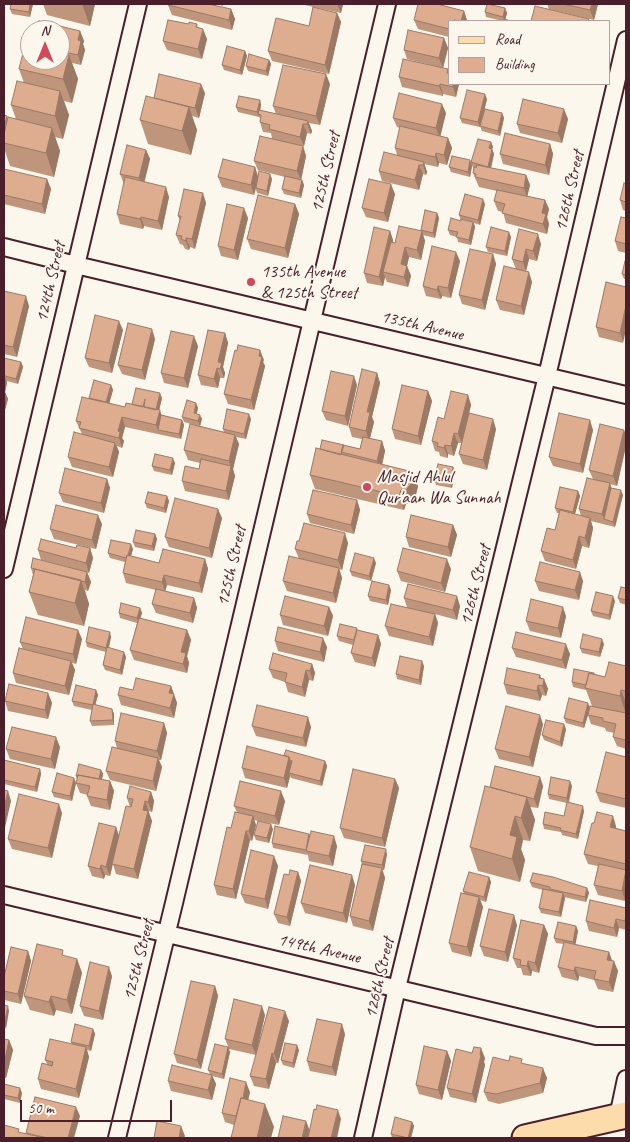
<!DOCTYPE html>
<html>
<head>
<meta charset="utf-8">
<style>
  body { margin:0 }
  #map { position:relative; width:630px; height:1142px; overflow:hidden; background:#fbf7ec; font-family:Caveat,sans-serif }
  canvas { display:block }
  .frame { position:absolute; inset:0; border:5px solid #4a1f2b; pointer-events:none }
  .legend { position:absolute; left:448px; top:20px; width:162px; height:65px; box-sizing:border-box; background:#fbf7ec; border:1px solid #b4a19f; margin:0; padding:6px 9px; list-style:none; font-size:15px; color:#4a1f2b }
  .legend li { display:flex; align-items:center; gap:10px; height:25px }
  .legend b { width:25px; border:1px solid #b4a19f }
  .north { position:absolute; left:20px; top:20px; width:50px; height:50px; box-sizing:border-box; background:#fbf7ec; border:1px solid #b4a19f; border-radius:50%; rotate:0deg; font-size:14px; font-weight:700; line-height:20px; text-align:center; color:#4a1f2b }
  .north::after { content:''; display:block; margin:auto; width:18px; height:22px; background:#d1495b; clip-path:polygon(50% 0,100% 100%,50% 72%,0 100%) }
  .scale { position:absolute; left:20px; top:1100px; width:152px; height:22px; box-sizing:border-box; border:2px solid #4a1f2b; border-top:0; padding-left:6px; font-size:15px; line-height:18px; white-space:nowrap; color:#4a1f2b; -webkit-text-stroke:4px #fbf7ec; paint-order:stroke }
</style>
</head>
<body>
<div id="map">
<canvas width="630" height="1142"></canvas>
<div class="frame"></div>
<ul class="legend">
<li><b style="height:6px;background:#fddcac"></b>Road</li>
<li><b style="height:14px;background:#dead90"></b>Building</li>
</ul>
<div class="north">N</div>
<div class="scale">50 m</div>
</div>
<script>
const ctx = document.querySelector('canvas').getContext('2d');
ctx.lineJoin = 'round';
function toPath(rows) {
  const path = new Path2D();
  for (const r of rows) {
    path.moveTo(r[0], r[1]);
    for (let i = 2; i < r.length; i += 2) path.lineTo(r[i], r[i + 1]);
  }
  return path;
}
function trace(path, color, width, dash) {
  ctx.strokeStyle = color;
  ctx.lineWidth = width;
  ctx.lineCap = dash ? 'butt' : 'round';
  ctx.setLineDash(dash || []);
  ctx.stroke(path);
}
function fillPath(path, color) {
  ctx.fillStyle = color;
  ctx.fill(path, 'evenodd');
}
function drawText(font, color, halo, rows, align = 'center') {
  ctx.font = font + ' Caveat,sans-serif';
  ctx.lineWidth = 4;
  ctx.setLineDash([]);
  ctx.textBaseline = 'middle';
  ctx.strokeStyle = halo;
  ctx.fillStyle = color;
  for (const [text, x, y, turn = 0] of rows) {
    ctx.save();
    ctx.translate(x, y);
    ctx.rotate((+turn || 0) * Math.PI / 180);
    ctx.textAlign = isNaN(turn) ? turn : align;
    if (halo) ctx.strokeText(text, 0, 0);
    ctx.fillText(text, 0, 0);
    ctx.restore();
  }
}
const street = toPath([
  [4,247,76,265,626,395],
  [4,569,138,4],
  [4,895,596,1036,626,1036],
  [618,1117,626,1079],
  [117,1138,174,903,387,4],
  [363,1138,397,988,547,376,626,40]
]);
const primary = toPath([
  [525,1138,626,1115]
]);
const wall = toPath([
  [11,4,33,4,30,17,12,14,10,9],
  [43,4,95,4,90,26,47,15],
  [169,4,223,4,223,6,217,4,216,6,231,9,235,19,232,30,172,15,168,5],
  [300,4,343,4,341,13],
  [547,4,598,4,594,20,549,9],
  [505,8,507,13,505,20,511,21,503,21,486,17,485,12],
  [464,11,467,21,449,21,449,37,418,29,414,20],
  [337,13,341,22,329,74,272,61,268,51],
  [189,24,197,24,198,28,207,39,202,59,167,50,163,41],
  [60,30,80,31,84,41,83,44,85,50,81,65,72,63,78,79,72,103,64,101,69,115,63,139,55,137,60,151,54,177,10,166,4,148,4,115,7,118,16,119,11,105,24,83,19,69,60,60],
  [444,38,448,48,443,68,407,59,404,50],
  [245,51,247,56,242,75,224,70,222,65],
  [269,60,271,64,268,76,248,71,246,66],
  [448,69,449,72,449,84,459,84,456,97,443,94,443,96,402,87,399,77],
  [330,84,320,125,309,123,312,131,311,134,307,133,304,146,303,146,306,156,301,180,302,180,304,185,301,198,284,194,282,189,285,177,258,170,254,161,272,139,271,133,263,132,260,122,260,119,259,116,259,117,238,112,236,107,260,100,261,105,260,110,276,114,273,106],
  [205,93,199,118,192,116,197,130,191,155,148,144,140,120,154,98],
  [487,99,480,127,462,123,460,118],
  [446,113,440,136,448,138,452,148,447,165,439,163,438,167,424,164,427,172,426,175,423,174,419,190,382,181,379,171,397,155,395,148,400,128,397,127,393,118],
  [502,113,504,118,500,136,482,131,480,126],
  [568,119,562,143,520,133,517,124],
  [491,142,493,147,492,149,494,154,491,168,526,175,530,185,527,196,545,200,549,209,547,217,549,224,547,234,506,223,503,212,498,211,494,201,497,191,479,187,473,173,474,168,472,166,470,177,451,172,449,167,471,162],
  [550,144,553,154,549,175,503,164,500,154],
  [146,150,150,159,144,182,169,197,162,230,144,226,143,229,120,224,117,214,124,184,120,174],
  [255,167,258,176,272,179,268,196,257,193,256,189,254,195,222,187,218,177],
  [4,172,47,179,51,189,45,214,4,204],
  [626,184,626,211,623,210,620,200],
  [395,194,388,222,366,217,362,208],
  [206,203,195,249,190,247,189,250,185,249,183,245,180,244,176,235,180,221,178,216],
  [295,204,299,214,288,258,251,249,247,239],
  [485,204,480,225,474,223,475,227,471,245,458,242,457,237,450,235,448,230,461,221,459,215],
  [437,213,439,218,435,238,423,235,425,241,421,260,409,257,407,266,411,276,408,287,387,282,385,277,383,286,367,283,364,273,390,231,393,240,393,243,395,243,422,231,421,230],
  [248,218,238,260,221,256,218,246],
  [626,218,626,253,618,251,615,241],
  [519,229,541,244,537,261,529,259,526,271,532,282,524,315,500,310,496,300,516,269,512,259],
  [511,237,507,256,488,252,486,247],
  [493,254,496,264,485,310,462,304,459,295],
  [460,261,451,298,442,296,441,299,426,296,423,286],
  [626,261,626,279,624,279,622,274],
  [606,282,623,343,599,337,596,327],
  [4,291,29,306,17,357,4,354],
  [123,330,112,373,89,367,85,358],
  [225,333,228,343,223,367,225,373,224,378,220,378,218,388,201,385,198,375],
  [155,339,145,380,122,374,118,365],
  [198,346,188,388,164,383,161,373],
  [4,360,21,362,23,367,18,384,7,381,7,383,5,392,8,399,5,410,4,410],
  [264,360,263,362,265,366,254,410,228,404,224,394],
  [377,373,380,383,372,417,374,422,370,439,382,441,385,451,382,464,418,486,415,499,411,504,406,504,404,510,315,489,310,475,320,449,344,446,360,449,362,439,352,437,349,427],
  [111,385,113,390,109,403,125,407,132,404,162,398,159,410,161,415,182,420,184,425,181,439,125,427,122,438,124,441,122,448,117,446,119,452,113,477,72,467,68,457,82,434,76,421,89,398],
  [357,385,348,426,326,420,322,411],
  [428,391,432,401,421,445,395,439,392,429],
  [468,395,471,405,469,413,496,429,487,470,463,464,459,454,462,443,458,443,454,456,448,454,448,458,440,456,439,452,435,451,432,441,444,419],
  [196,403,198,408,197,414,202,419,200,426,224,432,223,429,251,419,246,439,236,437,239,444,233,469,235,476,229,500,185,491,182,481,199,469,200,463,188,460,184,450,199,426,184,422,182,417],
  [593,430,583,473,553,466,549,457],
  [626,435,626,446,617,486,610,484,611,488,623,495,615,527,591,521,593,528,589,548,582,546,576,569,545,561,541,551,555,530,559,513,557,513,555,508,578,491,580,496,575,514,581,516,579,509,593,479,589,470],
  [175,463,172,475,154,471,152,466],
  [453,467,455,472,452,488,436,485,434,480],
  [107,479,110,488,104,513,63,502,59,493],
  [167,496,169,501,166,513,147,508,145,503],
  [357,500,360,510,354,534,310,523,307,514],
  [222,518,212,558,169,547,165,537],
  [102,524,96,549,54,539,50,529],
  [453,525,457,535,451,557,409,547,406,537],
  [155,534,157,539,154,551,135,547,133,542],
  [348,543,342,570,339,569,342,578,336,603,287,591,283,581,299,559,295,549],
  [76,548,90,548,93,558,89,573,87,572,91,582,88,591,85,590,89,604,84,626,38,615,29,592,33,575,31,568,69,567,41,560,38,550],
  [133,549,131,556,159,563,205,559,208,569,202,593,167,585,165,591,194,598,197,608,193,623,156,613,152,604,156,590,126,583,123,573,125,562,110,558,108,553],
  [376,563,371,581,352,576,350,571],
  [451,569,445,592,401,581,397,571],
  [535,581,583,581,579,600,539,591],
  [626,588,626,605,620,603,618,598],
  [391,590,388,605,370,601,368,596],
  [404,598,460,606,457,620,435,614,438,623,433,646,389,636,385,626,407,607],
  [615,601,610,620,593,616,591,611],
  [329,607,333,616,328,636,283,625,280,615],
  [140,608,142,613,140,618,187,630,191,640,187,656,189,663,187,673,134,660,130,650,137,623,120,618,119,613],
  [566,616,561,638,530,631,526,621],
  [357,628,357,630,378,635,381,644,375,667,355,662,351,653,353,645,339,641,337,636],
  [111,637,109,648,126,657,122,675,105,670,103,665,106,652,87,647,86,642],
  [82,639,76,664,72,663,75,670,69,695,16,683,13,673,23,649,20,642],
  [275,641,327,647,324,662,278,651],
  [604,644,600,657,582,653,580,648],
  [512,648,570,654,566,669,516,657],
  [312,664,315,673,313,681,309,680,305,697,288,692,285,682,273,678,269,669],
  [424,666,421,685,397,679,396,674],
  [626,666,626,749,617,746,613,737,614,733,606,731,605,728,591,724,588,715,584,728,566,723,564,718,592,706,586,690,573,687,572,682,594,674,605,677],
  [541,678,544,679,548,689,546,696,542,695,540,701,507,694,504,684],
  [171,686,177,703,174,718,121,705,118,695,133,690],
  [96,690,98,695,95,705,112,709,114,714,114,725,92,726,90,721,92,710,74,706,72,701],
  [48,693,52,703,48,719,8,711,5,701],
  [164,723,167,733,161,760,159,760,162,767,156,791,110,780,106,771,117,748,115,741],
  [543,724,533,767,499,759,495,749],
  [252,726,311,727,306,747,256,736],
  [566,729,562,747,544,740,542,735],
  [60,747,55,769,10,759,6,749],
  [284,755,325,761,327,766,322,786,291,778,290,776,287,788,245,778,242,768],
  [626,757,626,808,600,802,596,792],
  [4,760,40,769,41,774,37,792,4,784],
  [101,770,103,774,102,780,110,781,114,791,110,810,91,806,87,796,88,795,80,793,76,783,77,779,76,776],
  [540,777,543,786,538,808,530,807,535,820,530,841,523,840,521,849,525,860,520,882,478,871,470,847,490,787],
  [395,779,399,788,385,847,344,838,340,828],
  [76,783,72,801,54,797,52,792],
  [572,786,569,803,584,811,578,839,562,835,561,832,544,829,543,824,564,816,567,803,549,799,548,794],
  [151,792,154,801,152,812,149,811,148,812,152,821,138,879,116,874,113,864,110,876,105,875,104,879,92,876,88,866,116,827,119,836,130,807,127,798],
  [285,801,279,825,254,820,256,825,252,841,250,840,236,899,217,895,214,885,237,812,234,806],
  [62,813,52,858,12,849,8,839],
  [616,826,616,828,626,831,626,898,625,901,598,895,594,885,598,866,588,864,584,854],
  [273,829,269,843,256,840,254,835],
  [309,834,337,846,333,866,309,861,308,855,273,848,272,843],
  [387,854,384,870,382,870,385,878,373,931,353,926,350,916,362,864,361,861],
  [278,866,268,909,245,903,241,894],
  [298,872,301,881,290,926,278,923,274,914],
  [489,877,491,882,486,902,480,900,483,907,471,957,452,952,449,943,464,894,463,891],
  [530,882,587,888,589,893,586,902,564,897,565,898,561,917,541,913,539,908,543,890,532,887],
  [355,885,347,923,305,913,301,903],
  [626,908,626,930,619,928,617,937,589,931,586,921],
  [517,925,508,962,484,956,480,946],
  [544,925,548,934,539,973,532,971,531,976,523,975,521,968,517,968,513,958],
  [576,926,578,931,575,944,609,952,612,960,618,971,613,992,598,989,594,980,579,976,578,981,562,977,558,967,564,944,556,943,554,938],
  [28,951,31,961,21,1004,4,1000,4,977],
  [77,959,82,973,72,1014,56,1010,54,1016,30,1010,24,996],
  [112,976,103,1020,84,1016,80,1006],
  [215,986,218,996,201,1069,177,1063,174,1054],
  [265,1015,256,1055,229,1049,230,1052,224,1079,212,1076,216,1084,212,1100,171,1091,168,1081,210,1074,208,1070,228,1046,225,1039],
  [289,1021,278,1063,276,1063,269,1089,254,1086,250,1076],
  [93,1029,95,1034,91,1051,87,1050,89,1057,79,1098,41,1089,38,1079,47,1064,45,1060,72,1044,71,1042],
  [345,1034,336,1076,310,1071,307,1061],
  [4,1039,9,1040,13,1050,6,1078,4,1078,5,1081,4,1084,22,1093,20,1103,4,1099],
  [299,1050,294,1068,283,1065,281,1060],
  [447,1051,451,1061,442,1100,419,1094,416,1085],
  [485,1058,484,1062,485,1065,476,1103,450,1097,447,1088],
  [523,1064,547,1078,543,1093,499,1104,488,1101,484,1092],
  [250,1092,248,1100,274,1127,234,1125,225,1122,222,1113],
  [412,1122,414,1126,411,1138,392,1138,391,1134]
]);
const shadedWall = toPath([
  [30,4,33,4,30,17,29,12],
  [82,4,95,4,90,26],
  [337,4,343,4,341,13],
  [592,4,598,4,594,20,590,10],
  [505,8,507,13,505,21,503,17],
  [231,9,235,19,232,30,229,20],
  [464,11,467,20,467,21,461,21],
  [337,13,341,22,329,74,325,65],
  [203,29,207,39,202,59,198,49],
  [80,31,84,41,83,44,85,50,81,65,78,55,78,40],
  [444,38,448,48,443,68,439,58],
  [245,51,247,56,242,75,240,70],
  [69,55,78,79,72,103,63,79],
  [269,60,271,64,268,76,266,71],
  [326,74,330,84,320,125,316,116],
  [201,84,205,93,199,118,195,108],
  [440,84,443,94,443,96,439,86],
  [453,84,459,84,456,97,453,87],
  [60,91,69,115,63,139,55,116],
  [485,94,487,99,480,127,478,122],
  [260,100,261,105,259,117,257,112],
  [442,104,446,113,440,138,436,128],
  [189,107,197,130,191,155,182,131],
  [564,109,568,119,562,143,558,133],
  [502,113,504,118,500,136,498,131],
  [308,121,312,131,311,134,307,124],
  [303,124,307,133,304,146,300,137],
  [52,128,60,151,54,177,46,153],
  [448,138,452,148,447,165,444,155],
  [491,142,493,147,492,149,494,154,490,172,488,167,489,148],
  [550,144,553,154,549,175,545,165],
  [303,146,306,156,301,180,297,171],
  [146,150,150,159,143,188,139,178],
  [436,153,439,163,438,167,435,157],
  [470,160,472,166,470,177,468,172],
  [424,162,427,172,426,175,423,165],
  [419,165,423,174,419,190,415,180],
  [255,167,258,177,254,195,251,185],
  [270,174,272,179,268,196,267,191],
  [526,175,530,185,527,198,524,188],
  [47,179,51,189,45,214,42,204],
  [302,180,304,185,301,198,299,193],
  [391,184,395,194,388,222,384,213],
  [166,187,169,197,162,230,158,221],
  [203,193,206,203,195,249,192,239],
  [483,199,485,204,480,225,478,220],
  [545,200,549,209,547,217,549,224,547,234,543,224,542,213],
  [295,204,299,214,288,258,285,248],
  [244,208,248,218,238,260,234,250],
  [437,213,439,218,435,238,433,233],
  [141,217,144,226,143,229,140,219],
  [473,222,475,227,471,245,469,240],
  [390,231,393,240,386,273,383,272,385,277,383,286,379,277],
  [422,231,425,241,421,260,417,250],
  [509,232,511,237,507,256,505,251],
  [538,234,541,244,537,261,533,251],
  [186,238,190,247,189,250,186,241],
  [405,247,409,257,405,274,401,264],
  [526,249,529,259,526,271,523,262],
  [456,252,460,261,451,298,448,288],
  [493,254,496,264,485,310,482,300],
  [407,266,411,276,408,287,404,277],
  [529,272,532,282,524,315,521,306],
  [438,286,442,296,441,299,437,290],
  [26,296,29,306,17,357,13,347],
  [626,305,626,330,623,343,620,333],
  [119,321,123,330,112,373,109,363],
  [152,329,155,339,145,380,142,370],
  [225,333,228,343,223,367,225,373,224,378,218,362],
  [194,336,198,346,188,388,184,378],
  [260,350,264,360,263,362,265,366,254,410,251,400],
  [21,362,23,367,18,384,16,379],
  [217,368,220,378,218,388,214,379],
  [4,373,7,383,5,392,8,399,5,410,4,406],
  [377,373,380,383,372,417,374,422,369,441,366,431,367,412],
  [354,376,357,385,348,426,345,416],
  [111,385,113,390,108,408,106,403],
  [428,391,432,401,421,445,418,436],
  [160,393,162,398,157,419,155,414],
  [468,395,471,405,462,443,458,434],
  [196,403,198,408,195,418,194,413],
  [160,410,163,420,158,430,156,425],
  [249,414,251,419,246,439,244,434],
  [200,415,202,419,200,426,198,421],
  [122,417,125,427,122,438,124,441,122,448,119,438,118,431],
  [493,419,496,429,487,470,483,460],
  [182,420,184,425,181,439,179,434],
  [590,420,593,430,583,473,580,464],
  [624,430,626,435,626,446,617,486,613,476],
  [454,433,458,443,454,456,451,446],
  [235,435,239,444,233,469,235,476,229,500,226,491,231,467,229,461],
  [382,441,385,451,381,470,377,461],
  [115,443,119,452,113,477,109,467],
  [445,445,448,454,448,458,444,448],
  [173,458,175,463,172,475,170,470],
  [453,467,455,472,452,488,450,483],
  [413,472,418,486,415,499,411,504,406,490],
  [107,479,110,488,104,513,101,503],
  [610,483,613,493,604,519,602,514],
  [401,490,406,504,404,510,399,496],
  [621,490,623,495,615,527,613,522],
  [578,491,580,496,574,517,573,512],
  [167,496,169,501,166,513,164,508],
  [357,500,360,510,354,534,351,525],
  [218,509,222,518,212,558,209,548],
  [98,515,102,524,96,549,92,540],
  [590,518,593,528,589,548,585,538],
  [453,525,457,535,451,557,448,547],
  [345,533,348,543,342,570,338,560],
  [155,534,157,539,154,551,152,546],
  [579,536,582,546,576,569,573,560],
  [131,544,133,549,129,563,127,558],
  [90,548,93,558,89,573,86,563],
  [374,558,376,563,371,581,369,576],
  [205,559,208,569,202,593,199,583],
  [447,559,451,569,445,592,441,583],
  [339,568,342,578,336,603,333,593],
  [87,572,91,582,88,591,85,582],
  [580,572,583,581,579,600,575,590],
  [164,575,167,585,165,592,162,582],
  [81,580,89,604,84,626,75,603],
  [389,585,391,590,388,605,386,600],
  [457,596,460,606,457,620,453,610],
  [613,596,615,601,610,620,609,615],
  [194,598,197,608,193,623,190,613],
  [329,607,333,616,328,636,324,626],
  [563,607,566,616,561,638,558,628],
  [140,608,142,613,139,623,137,618],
  [435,614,438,623,433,646,429,637],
  [78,630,82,639,76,664,73,654],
  [187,630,191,640,187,656,189,663,187,673,183,664,181,652],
  [110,632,111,637,107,653,106,648],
  [378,635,381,644,375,667,372,658],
  [323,638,327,647,324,662,320,652],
  [602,639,604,644,600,657,599,652],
  [566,644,570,654,566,669,562,660],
  [124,652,126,657,122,675,120,670],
  [71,661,75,670,69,695,65,686],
  [422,661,424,666,421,685,419,680],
  [312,664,315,673,313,681,310,671],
  [306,670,309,680,305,697,302,687],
  [540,675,543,684,544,679,548,689,546,696,539,678],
  [538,685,542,695,540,701,537,691],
  [171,686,177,703,174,718,170,708,169,693],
  [96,690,98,695,94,710,93,705],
  [621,690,626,703,626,714,620,696],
  [48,693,52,703,48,719,45,710],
  [588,703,590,708,584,728,583,723],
  [112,709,114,714,114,725,113,720],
  [540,715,543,724,533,767,529,757],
  [308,717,311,727,306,747,303,738],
  [164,723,167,733,161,760,157,751],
  [564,724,566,729,562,747,560,742],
  [56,737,60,747,55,769,51,759],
  [289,757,292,766,289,773,290,776,287,788,284,778],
  [158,758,162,767,156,791,153,781],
  [325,761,327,766,322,786,320,781],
  [40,769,41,774,37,792,35,787],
  [101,770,103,774,100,787,98,782],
  [540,777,543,786,538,808,534,799],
  [74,778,76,783,72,801,70,796],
  [395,779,399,788,385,847,382,838],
  [110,781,114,791,110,810,107,800],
  [570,781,572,786,568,803,567,798],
  [8,791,11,801,4,832,4,807],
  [281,791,285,801,279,825,275,816],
  [151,792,154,801,152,812,148,802],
  [527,797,535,820,530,841,521,818],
  [145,801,152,821,138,879,134,869,143,810],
  [59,804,62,813,52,858,48,848],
  [583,806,584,811,578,839,576,834],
  [253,816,256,825,252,841,249,831],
  [515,816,523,840,521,849,525,860,520,882,512,859,510,835],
  [613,816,616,826,614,836,610,827],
  [271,824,273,829,269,843,267,838],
  [116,827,119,836,110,876,106,867],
  [246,831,250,840,236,899,233,889],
  [334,836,337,846,333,866,329,856],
  [386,849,387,854,384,870,382,865],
  [274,856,278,866,268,909,265,899],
  [101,865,105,875,104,879,100,869],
  [382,868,385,878,373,931,369,921],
  [298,872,301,881,290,926,287,917],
  [626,873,626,898,625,901,622,891],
  [352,875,355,885,347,923,343,913],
  [489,877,491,882,486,902,484,897],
  [587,888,589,893,586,902,585,897],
  [563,893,565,898,561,917,559,912],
  [479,897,483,907,471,957,467,947],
  [514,915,517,925,508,962,505,952],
  [616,919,619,928,617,937,614,928],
  [544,925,548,934,539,973,535,963],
  [576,926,578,931,575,947,573,942],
  [28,951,31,961,21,1004,18,994],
  [609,952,612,962,607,960],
  [77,959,82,973,72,1014,67,1000],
  [528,961,532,971,531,976,527,966],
  [614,961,618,971,613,992,609,982],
  [109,967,112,976,103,1020,99,1011],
  [575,967,579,976,578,981,574,971],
  [215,986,218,996,201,1069,197,1060],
  [51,996,56,1010,54,1016,49,1002],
  [8,1006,9,1011,6,1029,4,1024],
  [262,1006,265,1015,256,1055,252,1045],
  [285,1011,289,1021,278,1063,274,1054],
  [342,1024,345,1034,336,1076,332,1067],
  [93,1029,95,1034,91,1051,89,1046],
  [9,1040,13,1050,6,1078,4,1072,4,1064],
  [297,1045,299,1050,294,1068,293,1063],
  [86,1047,89,1057,79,1098,76,1089],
  [228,1047,230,1052,224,1079,222,1074],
  [481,1048,485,1058,484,1062,485,1065,476,1103,472,1094],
  [447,1051,451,1061,442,1100,438,1090],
  [272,1053,276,1063,269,1089,266,1079],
  [543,1068,547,1078,543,1093,540,1083],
  [212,1075,216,1084,212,1100,208,1090],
  [246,1082,250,1092,242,1126,239,1117],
  [20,1088,22,1093,20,1103,18,1098],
  [265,1104,274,1127,271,1138,257,1138],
  [76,1107,80,1116,74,1138,68,1138],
  [338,1110,341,1119,337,1138,331,1138],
  [306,1121,310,1131,308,1138,302,1138],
  [412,1122,414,1126,411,1138,408,1138],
  [181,1126,185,1136,184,1138,179,1138]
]);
const building = toPath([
  [11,4,30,4,29,12,10,9,11,4],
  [169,4,208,4,231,9,229,20,168,5,169,4],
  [418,4,437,4,464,11,461,21,454,20,453,21,449,21,449,29,414,20,418,4],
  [487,4,505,8,503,17,485,12,487,4],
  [563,4,592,4,590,10,563,4],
  [535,6,589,19,588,21,531,21,535,6],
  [313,7,337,13,325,65,268,51,276,18,309,26,313,7],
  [504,19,511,21,503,21,504,19],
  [168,20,189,24,189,22,197,24,196,27,203,29,198,49,163,41,168,20],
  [39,21,80,31,78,40,81,41,78,55,60,51,60,30,37,30,39,21],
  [408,30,444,38,439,58,404,50,408,30],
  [25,45,30,46,30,60,60,60,60,53,69,55,63,79,19,69,25,45],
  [227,46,245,51,240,70,222,65,227,46],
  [249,54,269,60,266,71,246,66,249,54],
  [403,59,448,69,447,73,449,73,449,84,453,84,453,87,440,84,439,86,399,77,403,59],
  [283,65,326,74,316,116,273,106,283,65],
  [159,74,201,84,195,108,154,98,159,74],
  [17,81,60,91,55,116,11,105,17,81],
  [467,90,485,94,478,122,460,118,467,90],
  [399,93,442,104,436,128,393,118,399,93],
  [146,96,189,107,182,131,140,120,146,96],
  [239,96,260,100,257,112,236,107,239,96],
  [523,99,564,109,558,133,517,124,523,99],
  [485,109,502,113,498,131,480,126,485,109],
  [259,110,308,121,307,124,303,124,300,137,269,129,270,125,260,122,261,115,258,114,259,110],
  [4,115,7,116,4,128,4,115],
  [8,117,52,128,46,153,4,143,4,134,8,117],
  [400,126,448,138,444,155,436,153,435,157,395,148,400,126],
  [505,133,550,144,545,165,500,154,505,133],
  [260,136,303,146,297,171,254,161,260,136],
  [478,139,491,142,489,148,492,149,488,167,471,162,478,139],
  [127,145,146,150,139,178,120,174,127,145],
  [384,152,424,162,423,165,419,165,415,180,379,171,384,152],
  [452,156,470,160,468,172,449,167,452,156],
  [223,159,255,167,251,185,218,177,223,159],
  [477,165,526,175,524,188,475,177,476,174,473,173,474,167,476,168,477,165],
  [4,169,47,179,42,204,4,195,4,169],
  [259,171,270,174,267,191,256,188,259,171],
  [285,176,302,180,299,193,282,189,285,176],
  [125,177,166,187,158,221,141,217,140,219,117,214,125,177],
  [369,179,391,184,384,213,362,208,369,179],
  [624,183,626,184,626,202,620,200,624,183],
  [184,189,203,193,192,239,186,238,186,241,181,239,182,236,176,235,181,216,178,216,184,189],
  [497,190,545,200,542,213,546,214,543,224,502,213,505,204,494,201,497,190],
  [465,194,483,199,478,220,459,215,465,194],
  [258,195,295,204,285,248,247,239,258,195],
  [227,204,244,208,234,250,218,246,227,204],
  [425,210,437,213,433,233,421,230,425,210],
  [621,217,626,218,626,244,615,241,621,217],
  [451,218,461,221,461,219,473,222,469,240,456,237,458,232,448,230,451,218],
  [399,226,422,231,417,250,405,247,401,264,407,266,404,277,383,272,391,242,395,243,399,226],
  [374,227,390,231,379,277,364,273,374,227],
  [491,227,509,232,505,251,486,247,491,227],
  [519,229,538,234,533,251,526,249,523,262,512,259,519,229],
  [432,246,456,252,448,288,438,286,437,290,423,286,432,246],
  [470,249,493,254,482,300,459,295,470,249],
  [625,261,626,261,626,275,622,274,625,261],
  [504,266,529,272,521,306,496,300,504,266],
  [606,282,626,287,626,305,620,333,596,327,606,282],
  [4,291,26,296,13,347,4,345,4,291],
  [95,315,119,321,109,363,85,358,95,315],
  [128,323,152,329,142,370,118,365,128,323],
  [208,330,225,333,218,362,222,363,220,369,217,368,214,379,198,375,208,330],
  [171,331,194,336,184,378,161,373,171,331],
  [238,345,260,350,259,356,262,357,251,400,224,394,235,350,237,351,238,345],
  [4,358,21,362,16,379,5,376,4,373,4,358],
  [362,369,377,373,367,412,370,412,366,431,349,427,362,369],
  [331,371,354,376,345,416,322,411,331,371],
  [94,380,111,385,106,402,89,398,94,380],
  [402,385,428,391,418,436,392,429,402,385],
  [136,388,160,393,156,410,144,407,145,399,143,407,132,404,136,388],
  [451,391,468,395,458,434,454,433,451,446,445,445,444,448,437,446,438,443,432,441,438,417,444,419,451,391],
  [82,397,125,407,126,403,160,410,156,425,122,417,118,431,120,432,119,438,79,428,81,422,76,421,82,397],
  [187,400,196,403,194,413,200,415,198,421,182,417,187,400],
  [227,409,249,414,244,434,223,429,227,409],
  [469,413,493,419,483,460,459,454,469,413],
  [559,413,590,420,580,464,549,457,559,413],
  [161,415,182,420,179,434,158,430,161,415],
  [190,424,235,435,229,461,184,450,190,424],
  [600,424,624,430,613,476,589,470,600,424],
  [74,432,115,443,109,467,68,457,74,432],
  [363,437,382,441,377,461,341,452,343,445,360,449,363,437],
  [322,440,344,445,341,455,320,449,322,440],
  [316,448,413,472,410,485,406,490,401,490,399,496,310,475,316,448],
  [155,454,173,458,170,470,152,466,155,454],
  [201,459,231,466,226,491,182,481,185,466,199,469,201,459],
  [438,464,453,467,450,483,434,480,438,464],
  [65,468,107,479,101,503,59,493,65,468],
  [587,478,610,483,602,514,579,509,587,478],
  [560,487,578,491,573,512,555,508,560,487],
  [611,488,621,490,613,522,604,519,611,488],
  [313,490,357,500,351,525,307,514,313,490],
  [148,492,167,496,164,508,145,503,148,492],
  [175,498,218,509,209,548,165,537,175,498],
  [56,505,98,515,92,540,50,529,56,505],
  [560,510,590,518,585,538,579,536,573,560,541,551,547,528,555,530,560,510],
  [411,515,453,525,448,547,406,537,411,515],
  [304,523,345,533,338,560,295,549,297,541,299,541,304,523],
  [136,530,155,534,152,546,133,542,136,530],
  [41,539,76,548,77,545,90,548,86,563,38,550,41,539],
  [111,540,131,544,128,556,127,555,126,558,108,553,111,540],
  [403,548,447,559,441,583,397,571,403,548],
  [163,549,205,559,199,583,164,575,162,582,123,573,127,555,159,563,163,549],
  [355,553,374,558,369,576,350,571,355,553],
  [289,556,339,568,333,593,283,581,289,556],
  [33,558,87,572,85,582,31,568,33,558],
  [540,562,580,572,575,590,535,581,540,562],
  [35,569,81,580,75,603,29,592,35,569],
  [372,581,389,585,386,600,368,596,372,581],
  [408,584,457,596,453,610,404,598,408,584],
  [621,587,626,588,626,600,618,598,621,587],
  [156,589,194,598,190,613,152,604,156,589],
  [596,592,613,596,609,615,591,611,596,592],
  [285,596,329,607,324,626,280,615,285,596],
  [531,599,563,607,558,628,526,621,531,599],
  [121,603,140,608,137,618,119,613,121,603],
  [391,604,435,614,429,637,385,626,391,604],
  [26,617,78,630,73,654,20,642,26,617],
  [139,618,187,630,181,652,186,653,183,664,130,650,139,618],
  [340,624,357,628,354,640,337,636,340,624],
  [89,627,110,632,106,648,86,642,89,627],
  [278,627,323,638,320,652,275,641,278,627],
  [357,630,378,635,372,658,351,653,357,630],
  [516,632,566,644,562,660,512,648,516,632],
  [583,634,602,639,599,652,580,648,583,634],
  [107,647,124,652,120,670,103,665,107,647],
  [19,648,71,661,65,686,13,673,19,648],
  [273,653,312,664,310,671,306,670,302,687,285,682,287,673,269,669,273,653],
  [400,656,422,661,419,680,396,674,400,656],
  [609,662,626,666,626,691,621,690,620,696,585,688,589,673,605,677,609,662],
  [507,668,540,675,539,678,544,679,543,686,538,685,537,691,504,684,507,668],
  [574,669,594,673,594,674,589,673,586,685,572,682,574,669],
  [136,678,171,686,169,693,174,694,170,708,118,695,120,687,133,690,136,678],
  [9,684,48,693,45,710,5,701,9,684],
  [76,685,96,690,93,705,72,701,76,685],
  [569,698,588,703,583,723,564,718,569,698],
  [93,704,112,709,113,720,90,721,93,704],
  [257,705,308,717,303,738,252,726,257,705],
  [506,706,540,715,529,757,495,749,506,706],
  [590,706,626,713,626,740,613,737,616,724,603,721,603,718,588,715,590,706],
  [121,713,164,723,157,751,115,741,121,713],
  [546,720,564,724,560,742,542,735,546,720],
  [12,727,56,737,51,759,6,749,12,727],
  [247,746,289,757,284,778,242,768,247,746],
  [112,747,158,758,153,781,106,771,112,747],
  [286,750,325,761,320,781,289,773,292,761,290,760,289,757,284,755,286,750],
  [606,752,626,757,626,799,596,792,606,752],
  [4,760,40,769,35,787,4,780,4,760],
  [79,764,101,770,99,779,78,775,78,776,76,776,79,764],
  [495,766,540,777,534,799,490,787,495,766],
  [353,769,395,779,382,838,340,828,353,769],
  [57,773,74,778,70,796,52,792,57,773],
  [78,775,110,781,107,800,87,796,90,786,76,783,78,775],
  [551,777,570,781,567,798,548,794,551,777],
  [240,781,281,791,275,816,234,806,240,781],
  [130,786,151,792,148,802,145,801,143,810,148,811,134,869,112,864,126,806,131,807,133,799,127,798,130,786],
  [485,786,527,797,521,818,515,816,510,835,517,837,512,859,470,847,485,786],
  [4,790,8,791,4,807,4,790],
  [19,794,59,804,48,848,8,839,19,794],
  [567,802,583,806,576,834,560,830,561,828,543,824,545,812,564,816,567,802],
  [235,812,253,816,249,831,246,831,233,889,214,885,227,827,231,828,235,812],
  [597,812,613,816,610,827,626,831,626,864,584,854,592,823,594,823,597,812],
  [258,821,271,824,267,838,254,835,258,821],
  [99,823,116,827,106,867,101,865,100,869,88,866,99,823],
  [275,826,309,834,306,850,272,843,275,826],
  [311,831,334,836,329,856,306,851,311,831],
  [365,845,386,849,382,865,361,861,365,845],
  [251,850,274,856,265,899,241,894,251,850],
  [362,864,382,868,369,921,350,916,362,864],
  [599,864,626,870,622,891,594,885,599,864],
  [310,865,352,875,343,913,301,903,310,865],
  [290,870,298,872,287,917,274,914,284,874,289,875,290,870],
  [469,872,489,877,484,897,463,891,469,872],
  [533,873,553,877,587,888,585,897,550,889,550,887,530,882,533,873],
  [543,889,563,893,559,912,539,908,543,889],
  [461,893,479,897,467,947,449,943,461,893],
  [590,900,626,908,626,915,625,921,616,919,614,928,586,921,590,900],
  [489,909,514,915,505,952,480,946,489,909],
  [521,920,544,925,535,963,528,961,527,966,520,965,521,960,513,958,521,920],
  [558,922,576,926,573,942,554,938,558,922],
  [564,942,609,952,607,960,614,961,609,982,594,979,596,971,575,967,574,971,558,967,564,942],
  [37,944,63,950,62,955,77,959,67,1000,51,996,49,1002,24,996,37,944],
  [11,947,28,951,18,994,4,991,4,977,11,947],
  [90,962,109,967,99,1011,80,1006,90,962],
  [191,981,215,986,197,1060,174,1054,191,981],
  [234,999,262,1006,252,1045,225,1039,234,999],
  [4,1005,8,1006,4,1024,4,1005],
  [269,1007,285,1011,274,1054,272,1053,266,1079,250,1076,269,1007],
  [317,1019,342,1024,332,1067,307,1061,317,1019],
  [75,1024,93,1029,89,1046,71,1042,75,1024],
  [4,1039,9,1040,4,1064,4,1039],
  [50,1039,86,1047,76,1089,38,1079,42,1063,52,1066,53,1062,45,1060,50,1039],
  [285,1043,297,1045,293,1063,281,1060,285,1043],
  [215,1044,228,1047,222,1074,208,1070,215,1044],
  [424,1046,447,1051,438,1090,416,1085,424,1046],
  [474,1047,481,1048,480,1055,481,1055,472,1094,447,1088,456,1049,472,1053,474,1047],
  [510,1056,522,1059,521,1063,543,1068,540,1083,496,1094,484,1092,493,1057,509,1061,510,1056],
  [172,1065,212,1075,208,1090,168,1081,172,1065],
  [230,1078,246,1082,243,1098,241,1098,236,1116,222,1113,230,1078],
  [4,1084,20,1088,18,1098,4,1095,4,1084],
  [35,1097,76,1107,68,1138,48,1138,26,1133,35,1097],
  [241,1098,265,1104,257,1138,231,1138,241,1098],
  [317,1105,338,1110,331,1138,308,1138,314,1109,316,1110,317,1105],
  [283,1116,306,1121,302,1138,278,1138,283,1116],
  [395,1117,412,1122,408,1138,391,1134,395,1117],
  [157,1121,181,1126,179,1138,154,1138,157,1121],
  [4,1125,19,1129,18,1132,45,1138,4,1138,4,1125]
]);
const markers = [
  [251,282,5,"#d1495b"],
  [367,487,5,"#d1495b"]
];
const streetNames = [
  ["125th Street",326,172,-77],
  ["126th Street",570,191,-77],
  ["124th Street",51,282,-77],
  ["135th Avenue",422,326,13],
  ["125th Street",232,566,-77],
  ["126th Street",476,585,-76],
  ["149th Avenue",319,949,13],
  ["125th Street",139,960,-76],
  ["126th Street",380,978,-77]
];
const poiNames = [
  ["135th Avenue",261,272],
  ["& 125th Street",261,293],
  ["Masjid Ahlul",377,477],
  ["Qur'aan Wa Sunnah",377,498]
];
trace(street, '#4a1f2b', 20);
trace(primary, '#4a1f2b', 29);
trace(street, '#fbf7ec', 16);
trace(primary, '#fddcac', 25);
fillPath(wall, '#bf957c');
fillPath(shadedWall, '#9b7965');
fillPath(building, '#dead90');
trace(building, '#9b7965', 1);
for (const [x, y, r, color] of markers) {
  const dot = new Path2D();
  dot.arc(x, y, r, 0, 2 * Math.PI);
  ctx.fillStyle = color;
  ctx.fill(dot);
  trace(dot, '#fbf7ec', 2);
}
drawText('18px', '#4a1f2b', '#fbf7ec', streetNames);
drawText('18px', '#4a1f2b', '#fbf7ec', poiNames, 'left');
</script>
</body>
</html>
